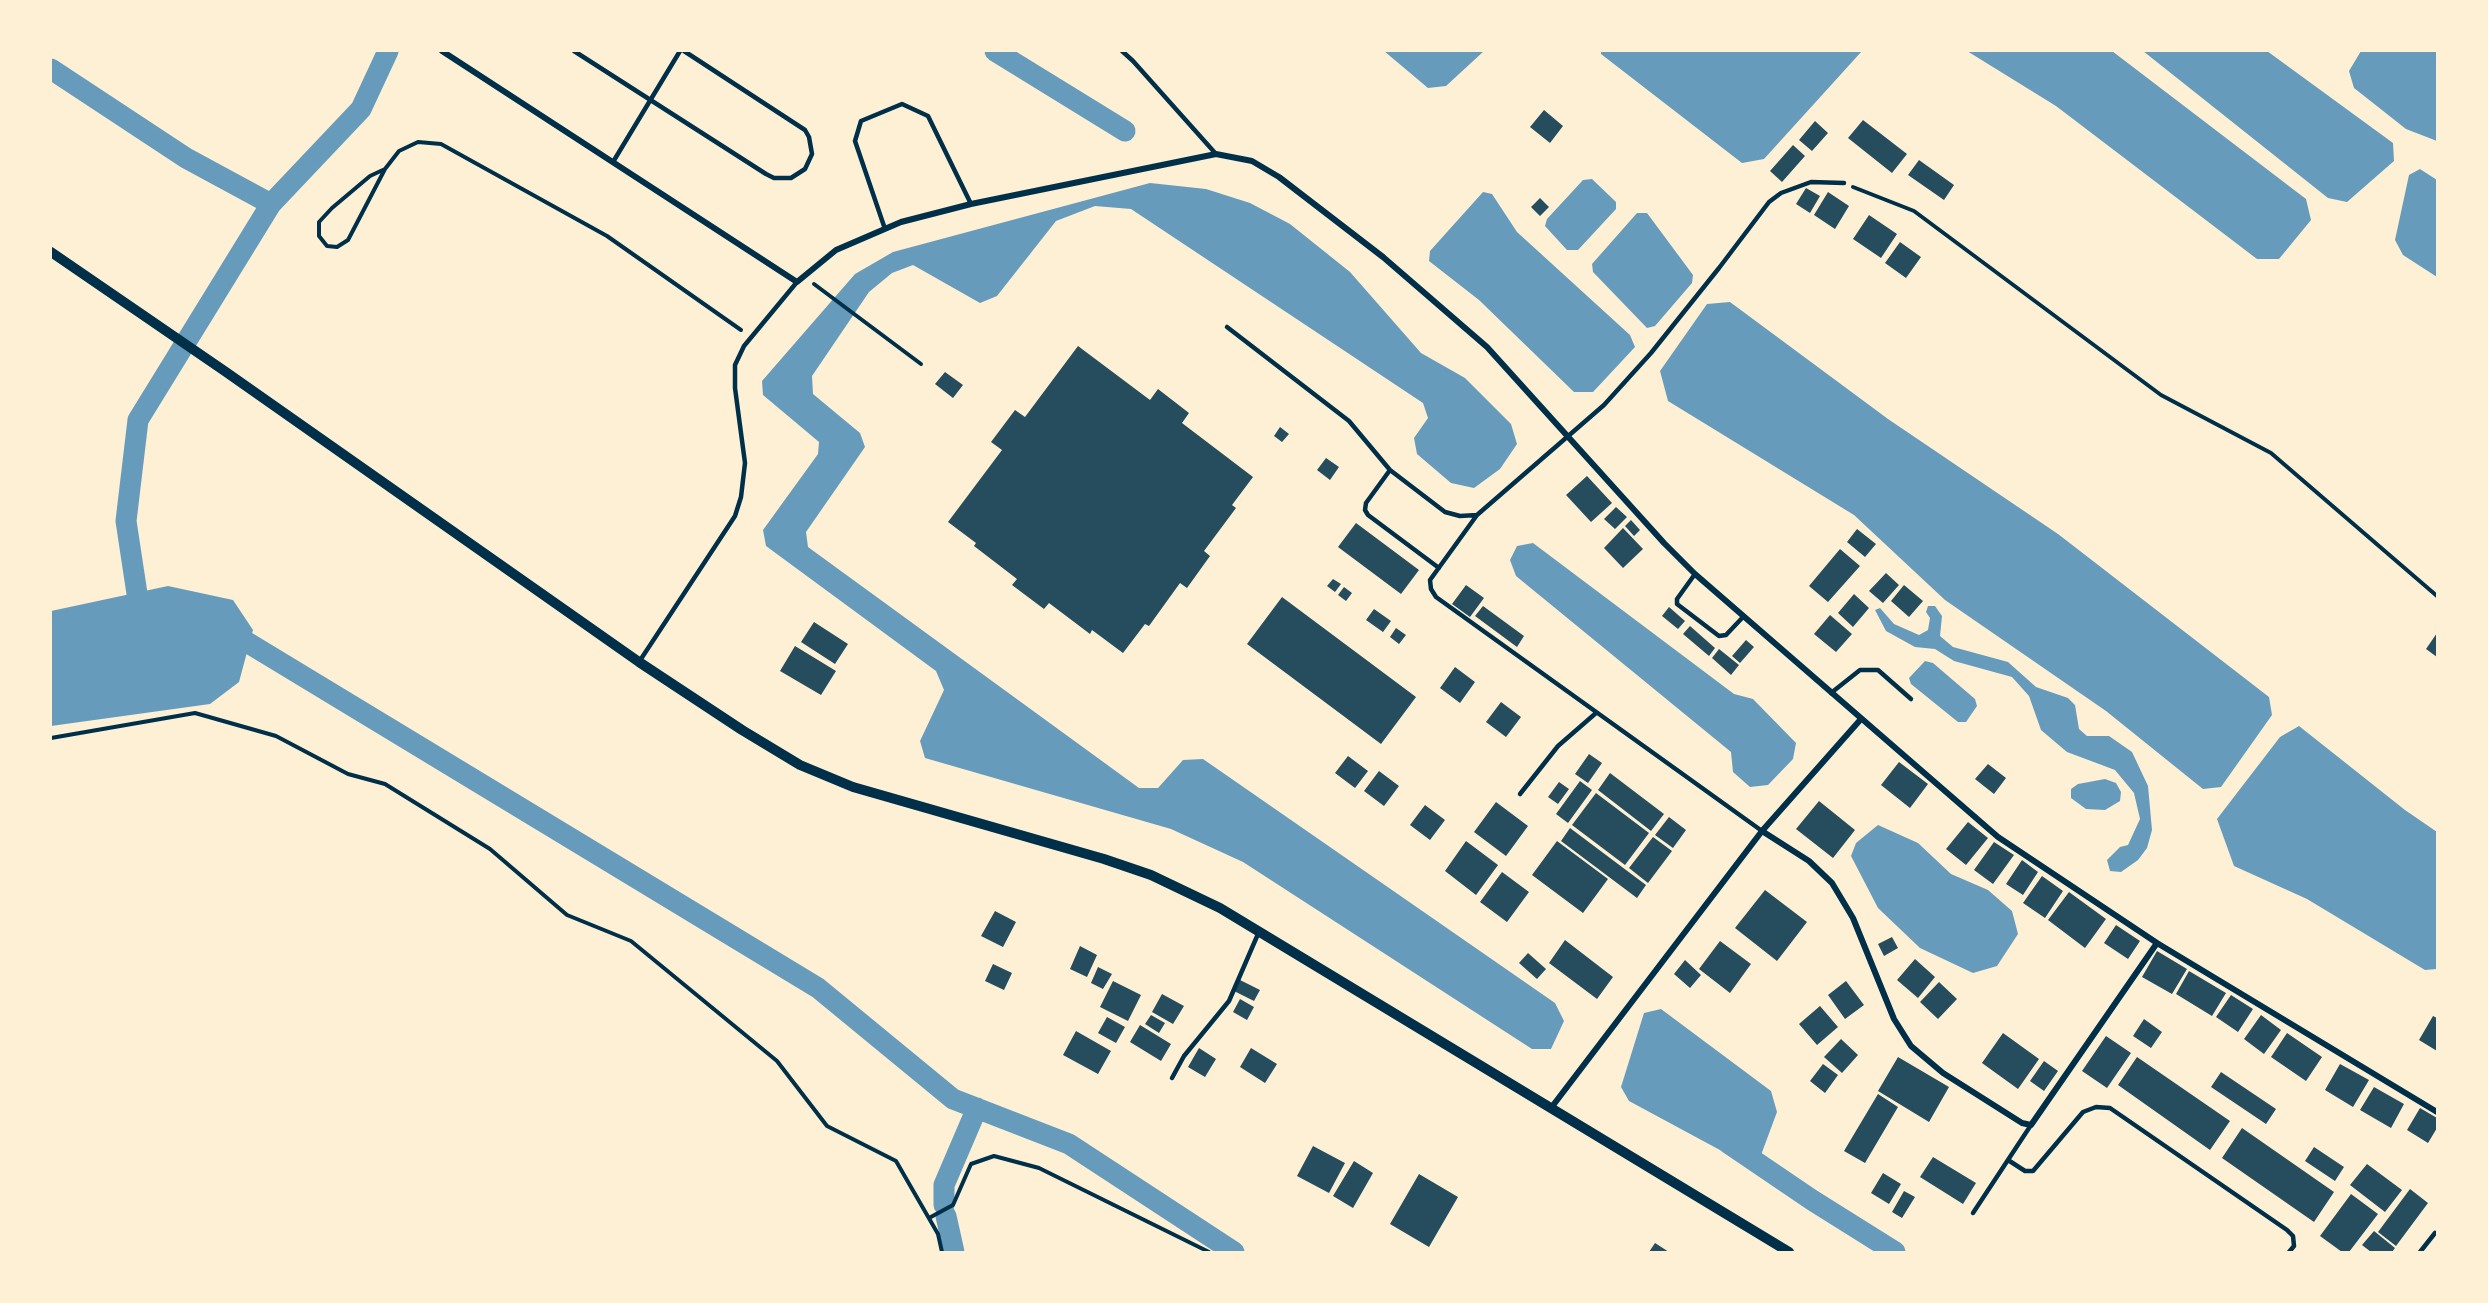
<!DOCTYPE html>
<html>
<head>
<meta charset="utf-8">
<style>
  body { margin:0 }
  #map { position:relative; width:2488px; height:1303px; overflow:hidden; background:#fdf0d5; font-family:Lato,sans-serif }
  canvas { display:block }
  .frame { position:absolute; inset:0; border:52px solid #fdf0d5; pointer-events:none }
</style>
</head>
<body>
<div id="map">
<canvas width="2488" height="1303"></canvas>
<div class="frame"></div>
</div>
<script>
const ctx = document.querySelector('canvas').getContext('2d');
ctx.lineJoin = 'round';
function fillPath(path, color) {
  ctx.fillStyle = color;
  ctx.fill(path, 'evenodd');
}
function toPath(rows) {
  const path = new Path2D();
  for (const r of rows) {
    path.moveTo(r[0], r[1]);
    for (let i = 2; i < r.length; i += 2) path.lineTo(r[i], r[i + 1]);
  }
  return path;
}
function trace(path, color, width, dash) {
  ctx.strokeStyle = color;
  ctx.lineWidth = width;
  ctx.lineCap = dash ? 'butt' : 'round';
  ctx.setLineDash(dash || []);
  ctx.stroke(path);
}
const water = toPath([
  [1384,51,1484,51,1446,86,1428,88],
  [1601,51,1862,51,1764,159,1742,163,1601,54],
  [1967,51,2112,51,2306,199,2311,220,2279,259,2257,259,2056,106],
  [2143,51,2267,51,2393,143,2394,161,2347,202,2328,198],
  [2361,51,2437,51,2437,141,2406,129,2354,88,2349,71],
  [2420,169,2437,180,2437,277,2403,255,2395,240,2409,175],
  [1592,179,1616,202,1616,209,1578,250,1567,250,1545,226,1547,219,1583,180],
  [1150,183,1206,189,1250,203,1290,224,1350,272,1421,353,1465,378,1511,424,1517,444,1500,469,1474,488,1451,483,1417,454,1414,438,1428,418,1423,403,1131,209,1095,206,1056,221,997,296,980,303,913,265,892,273,869,292,812,376,813,394,860,433,865,447,806,532,808,547,1139,788,1158,788,1183,760,1203,759,1555,1003,1564,1021,1551,1049,1532,1049,1243,862,1171,829,925,758,920,741,944,690,936,671,766,546,763,530,818,454,819,442,763,395,762,381,855,274,893,252],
  [1483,192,1492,194,1517,232,1630,335,1635,347,1593,392,1574,392,1479,300,1429,261,1430,251],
  [1637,213,1647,213,1693,275,1692,283,1655,326,1647,328,1593,272,1592,264],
  [1730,302,1888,419,2058,534,2269,697,2272,715,2221,787,2203,789,2106,711,1945,600,1854,515,1668,401,1660,371,1707,304],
  [1533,543,1734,694,1753,699,1796,743,1793,759,1768,785,1750,787,1733,772,1731,752,1516,576,1510,560,1517,546],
  [168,586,233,600,253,630,239,682,210,704,51,726,51,611],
  [1928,606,1935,606,1942,616,1940,636,1953,647,2008,662,2036,687,2068,698,2075,705,2079,729,2087,736,2109,736,2132,752,2148,786,2152,830,2147,848,2138,860,2121,872,2110,871,2107,860,2120,847,2128,845,2140,819,2134,793,2115,770,2067,752,2041,730,2029,696,2012,677,1954,661,1935,649,1915,647,1886,631,1875,610,1880,608,1894,624,1919,635,1928,630,1930,618,1926,612],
  [1925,661,1933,663,1975,699,1977,706,1966,722,1958,722,1911,684,1909,678],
  [2299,726,2405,810,2437,832,2437,969,2425,970,2307,899,2234,866,2217,819,2280,737],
  [2105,779,2116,783,2121,792,2120,801,2105,810,2086,809,2071,798,2071,789,2078,784],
  [1878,825,1918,843,1951,874,1988,890,2012,911,2018,934,1997,966,1973,973,1920,948,1878,908,1851,856,1856,843],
  [1661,1009,1771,1091,1777,1112,1761,1155,1744,1163,1629,1101,1621,1087,1644,1013]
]);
const canal = toPath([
  [995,51,1125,131],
  [51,69,186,158,271,204],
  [141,620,126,521,138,420,271,204,361,109,388,51],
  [221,640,245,641,818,988,953,1099,1069,1144,1234,1252],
  [1728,1143,1812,1200,1895,1252],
  [944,1205,944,1185,977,1108],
  [946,1216,954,1252]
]);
const building = toPath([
  [1544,110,1563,126,1550,143,1530,127],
  [1863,120,1907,154,1892,173,1848,138],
  [1815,121,1828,133,1812,151,1799,140],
  [1793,145,1805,156,1782,182,1770,171],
  [1919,160,1954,185,1944,200,1908,175],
  [1806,188,1820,196,1810,213,1796,204],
  [1828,192,1849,206,1835,229,1814,215],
  [1540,198,1549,207,1540,216,1531,207],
  [1869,215,1897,234,1881,258,1853,239],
  [1900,242,1921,257,1906,278,1885,263],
  [1078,346,1150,400,1158,389,1189,413,1182,423,1253,477,1232,505,1236,508,1204,551,1210,556,1187,588,1180,583,1149,626,1145,624,1123,653,1092,630,1090,634,1049,603,1044,609,1012,585,1017,579,974,546,976,543,948,522,1002,450,991,442,1015,410,1025,417],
  [945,372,963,385,953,398,935,384],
  [1280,427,1289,434,1282,442,1274,436],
  [1326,458,1339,467,1330,480,1317,470],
  [1587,476,1612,503,1591,522,1566,495],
  [1616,507,1627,517,1615,529,1604,519],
  [1631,520,1640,530,1634,536,1625,526],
  [1356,523,1419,570,1401,594,1338,547],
  [1623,528,1643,549,1623,568,1604,548],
  [1857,529,1876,544,1865,557,1847,542],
  [1840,549,1860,566,1828,602,1809,586],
  [1886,573,1899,585,1883,603,1869,591],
  [1333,579,1341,584,1335,592,1327,586],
  [1466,585,1484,598,1470,617,1452,604],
  [1904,585,1923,601,1909,617,1891,601],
  [1344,587,1352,593,1346,601,1338,595],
  [1854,594,1869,608,1853,627,1838,613],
  [1282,597,1416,697,1381,744,1247,644],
  [1483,606,1524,636,1517,647,1475,616],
  [1669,607,1685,621,1678,629,1662,616],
  [1374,609,1391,621,1383,632,1366,620],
  [1830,615,1852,634,1836,652,1814,634],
  [814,622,848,644,835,664,801,642],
  [1690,626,1715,648,1709,656,1683,634],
  [1396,628,1406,635,1399,644,1390,637],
  [2437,633,2437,657,2426,649],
  [1746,640,1754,647,1740,663,1732,656],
  [795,646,836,671,821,695,780,671],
  [1719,649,1739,665,1731,675,1712,658],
  [1455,667,1475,682,1460,703,1440,688],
  [1501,702,1521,717,1506,737,1486,722],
  [1589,754,1602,763,1588,783,1575,774],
  [1348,756,1368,771,1355,788,1335,773],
  [1899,762,1928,784,1910,808,1881,785],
  [1988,764,2006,778,1994,794,1975,779],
  [1379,771,1399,786,1384,806,1364,791],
  [1610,773,1664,814,1651,831,1598,790],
  [1580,781,1592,790,1568,823,1556,814],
  [1559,782,1569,789,1558,804,1548,797],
  [1596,793,1649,833,1625,865,1572,825],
  [1819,801,1855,830,1833,858,1796,829],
  [1496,802,1528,826,1506,856,1474,832],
  [1425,805,1445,820,1430,840,1410,825],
  [1669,817,1686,830,1673,848,1655,835],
  [1968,822,1988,838,1966,865,1946,849],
  [1570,828,1646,885,1637,898,1561,841],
  [1653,837,1672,851,1648,883,1629,868],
  [1466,841,1498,865,1476,895,1445,871],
  [1557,841,1608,879,1583,913,1532,875],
  [1994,842,2014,855,1993,884,1974,870],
  [2022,860,2038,872,2023,895,2006,884],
  [1502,872,1529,892,1507,922,1480,902],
  [2042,876,2063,891,2045,918,2023,903],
  [1765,890,1807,922,1777,961,1735,928],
  [2069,892,2106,919,2085,948,2048,920],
  [995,911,1016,922,1003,947,981,936],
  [2116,925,2140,941,2128,959,2104,943],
  [1892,937,1898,948,1884,956,1878,944],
  [1565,940,1613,977,1597,999,1549,963],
  [1720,941,1751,964,1730,993,1699,969],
  [1080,946,1097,955,1087,977,1070,969],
  [2157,951,2187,969,2172,994,2142,977],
  [1528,953,1546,969,1537,979,1519,963],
  [1915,959,1935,977,1918,998,1897,980],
  [1685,960,1701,975,1690,988,1674,974],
  [993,964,1012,973,1004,990,985,981],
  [1098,967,1112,974,1103,989,1091,983],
  [2189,971,2226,993,2212,1016,2176,994],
  [1240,980,1260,990,1254,1001,1234,991],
  [1113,981,1141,995,1128,1021,1100,1007],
  [1846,981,1864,1005,1845,1019,1828,995],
  [1939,982,1957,999,1938,1019,1920,1002],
  [1162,994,1184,1006,1173,1024,1152,1012],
  [2231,995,2253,1009,2238,1032,2216,1017],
  [1240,999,1254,1007,1247,1020,1233,1012],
  [1820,1006,1838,1027,1817,1045,1799,1024],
  [1151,1015,1165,1023,1159,1033,1145,1024],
  [2261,1015,2281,1030,2264,1054,2244,1039],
  [2433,1016,2437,1018,2437,1051,2419,1040],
  [1107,1017,1125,1027,1116,1043,1098,1033],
  [2144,1019,2162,1032,2151,1048,2133,1036],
  [1140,1025,1171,1044,1161,1061,1130,1042],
  [1076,1031,1111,1051,1098,1074,1063,1055],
  [2003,1033,2039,1059,2018,1089,1982,1063],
  [2287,1033,2322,1057,2306,1081,2271,1057],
  [2106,1036,2131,1053,2107,1088,2082,1071],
  [1841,1039,1858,1055,1842,1073,1824,1057],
  [1199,1048,1216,1059,1205,1077,1188,1067],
  [1251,1048,1277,1064,1265,1083,1240,1067],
  [1898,1057,1949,1087,1929,1122,1878,1091],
  [2137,1057,2230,1121,2210,1150,2118,1085],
  [2044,1061,2058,1071,2044,1091,2030,1081],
  [1823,1064,1838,1075,1825,1093,1810,1081],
  [2340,1064,2369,1080,2353,1107,2325,1090],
  [2221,1072,2276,1109,2266,1124,2211,1087],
  [2374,1087,2404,1104,2391,1128,2360,1110],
  [1878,1094,1898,1107,1865,1163,1844,1151],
  [2420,1108,2437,1118,2437,1128,2428,1143,2407,1130],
  [2242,1128,2334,1192,2314,1222,2222,1158],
  [1313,1146,1345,1163,1329,1193,1297,1176],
  [2314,1147,2344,1167,2335,1181,2305,1161],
  [1933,1157,1976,1183,1963,1204,1920,1177],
  [1354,1161,1373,1173,1353,1208,1333,1196],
  [2367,1164,2402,1190,2385,1212,2350,1185],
  [1883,1173,1901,1184,1889,1204,1871,1193],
  [1419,1174,1458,1197,1429,1247,1390,1224],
  [2410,1189,2428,1203,2396,1246,2378,1232],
  [1904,1191,1915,1197,1902,1218,1892,1212],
  [2351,1194,2378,1214,2349,1252,2342,1252,2320,1236],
  [2374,1231,2395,1248,2392,1252,2371,1252,2362,1245],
  [1655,1243,1669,1252,1649,1252]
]);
const path = toPath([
  [385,169,370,176,332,208,319,222,319,236,327,246,337,247,348,240,385,169,399,151,418,142,441,144,607,236,741,330],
  [1853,187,1914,211,2161,395,2271,453,2437,596],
  [814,284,921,364],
  [51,738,195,713,276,736,348,774,385,784,490,849,567,915,631,941,777,1061,827,1126,896,1161,938,1234,942,1252],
  [929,1218,953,1205,971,1164,994,1156,1039,1168,1209,1252]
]);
const service = toPath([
  [574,51,766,174,774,178,791,178,805,169,812,154,809,137,805,130,684,51],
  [1122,51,1133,61,1216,154],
  [613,162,680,51],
  [885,229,855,141,861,121,902,104,928,116,971,204],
  [1227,327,1349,421,1390,470,1445,512,1460,516,1477,515,1604,405,1651,353,1719,268,1769,202,1781,193,1811,182,1844,183],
  [1390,470,1366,503,1365,510,1368,515,1439,568],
  [1477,515,1430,580,1431,589,1436,597,1762,831],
  [1695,574,1677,599,1677,604,1719,636,1726,635,1743,617],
  [639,662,735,516,741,497,745,463,735,388,735,365,744,346,797,282],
  [1831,693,1860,670,1878,670,1911,699],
  [1520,794,1558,746,1596,713],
  [1172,1078,1184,1056,1229,1001,1258,934],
  [2008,1160,2025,1171,2033,1171,2083,1112,2096,1107,2110,1108,2287,1230,2293,1236,2294,1246,2289,1252],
  [1973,1213,2031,1125],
  [2420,1252,2435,1233]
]);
const minor = toPath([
  [442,51,797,282,836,250,901,222,971,204,1216,154,1252,161,1279,177,1383,257,1487,347,1664,543,1695,574,1998,837,2157,943,2437,1112],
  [1762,831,1809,861,1832,883,1853,918,1894,1019,1911,1046,1943,1073,2022,1123,2031,1125,2157,943],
  [1551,1108,1762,831,1861,719]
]);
const tertiary = toPath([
  [51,252,226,372,639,662,742,730,800,765,853,787,1104,859,1151,875,1220,908,1789,1252]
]);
fillPath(water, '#669bbc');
trace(canal, '#669bbc', 21);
fillPath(building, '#264d5e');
trace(path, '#003049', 4);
trace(service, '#003049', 4.5);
trace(minor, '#003049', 6);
trace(tertiary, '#003049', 10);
</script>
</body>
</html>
